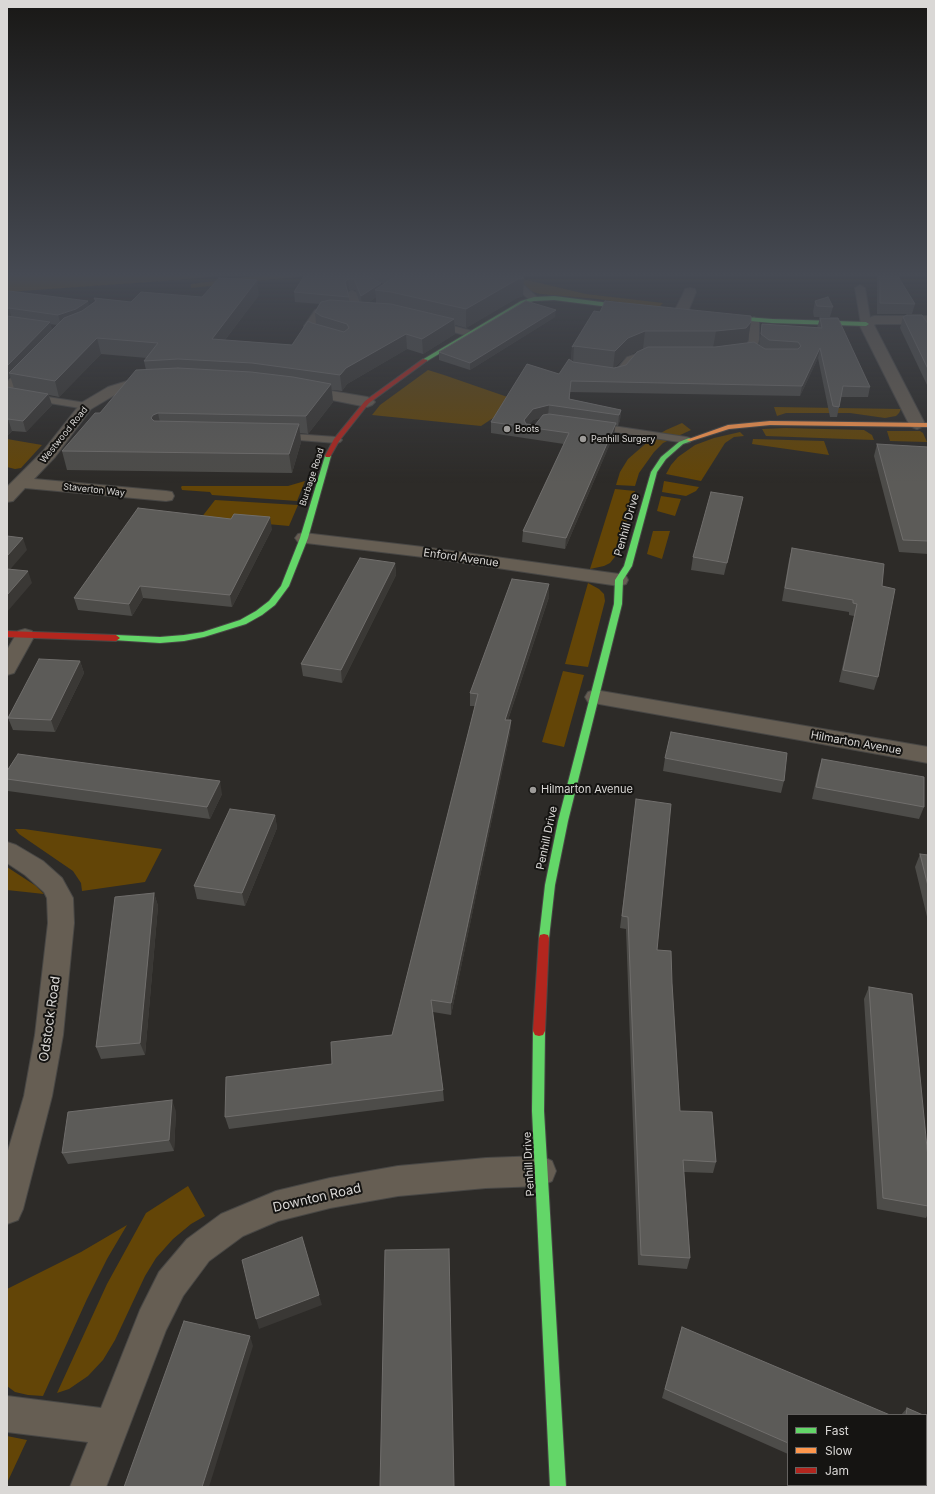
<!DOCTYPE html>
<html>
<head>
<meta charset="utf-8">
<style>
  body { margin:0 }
  #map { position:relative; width:935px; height:1494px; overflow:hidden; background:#2d2b28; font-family:Inter,sans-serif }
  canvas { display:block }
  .frame { position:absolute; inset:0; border:8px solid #dad8d6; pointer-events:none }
  .legend { position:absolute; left:787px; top:1414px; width:140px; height:72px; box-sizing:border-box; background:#151412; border:1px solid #646260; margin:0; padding:5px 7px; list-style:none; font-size:12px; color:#dad8d6 }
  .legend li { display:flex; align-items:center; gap:8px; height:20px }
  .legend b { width:20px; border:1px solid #646260 }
</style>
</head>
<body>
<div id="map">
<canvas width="935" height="1494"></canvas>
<div class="frame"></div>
<ul class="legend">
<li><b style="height:5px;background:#63d668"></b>Fast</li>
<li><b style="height:5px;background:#ff974d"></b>Slow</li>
<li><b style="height:5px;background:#b3261e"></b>Jam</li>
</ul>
</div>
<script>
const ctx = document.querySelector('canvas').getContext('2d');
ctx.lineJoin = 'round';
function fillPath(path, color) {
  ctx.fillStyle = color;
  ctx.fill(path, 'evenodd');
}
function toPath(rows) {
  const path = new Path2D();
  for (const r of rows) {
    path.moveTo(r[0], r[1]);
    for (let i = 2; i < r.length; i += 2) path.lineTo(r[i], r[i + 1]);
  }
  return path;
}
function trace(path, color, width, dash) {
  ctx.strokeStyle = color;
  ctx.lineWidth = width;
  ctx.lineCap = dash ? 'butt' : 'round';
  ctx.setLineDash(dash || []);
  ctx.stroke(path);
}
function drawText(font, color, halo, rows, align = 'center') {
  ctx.font = font + ' Inter,sans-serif';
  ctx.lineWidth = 4;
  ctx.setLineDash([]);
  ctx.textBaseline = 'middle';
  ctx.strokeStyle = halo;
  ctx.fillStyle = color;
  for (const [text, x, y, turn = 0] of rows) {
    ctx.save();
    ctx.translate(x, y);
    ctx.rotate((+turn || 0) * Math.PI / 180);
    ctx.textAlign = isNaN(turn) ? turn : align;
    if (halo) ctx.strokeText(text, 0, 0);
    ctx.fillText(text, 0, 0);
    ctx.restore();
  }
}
const green = toPath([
  [7,273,246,273,178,280,7,292],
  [277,273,341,273,324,274,191,288,191,284],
  [519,278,586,294,663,303,660,306,655,307,597,299,540,294,530,291,519,282],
  [428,370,444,375,519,401,481,426,372,415,380,405],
  [774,407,901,409,899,413,896,416,885,418,850,413,786,413,777,416],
  [682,423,691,430,663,443,654,452,639,473,635,486,616,485,620,472,628,459,651,439,666,430],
  [785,428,864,430,872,435,874,440,766,436,762,429],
  [887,431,920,431,923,433,927,442,890,441],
  [740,432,744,436,734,437,725,443,701,481,666,474,671,465,678,457,695,445,714,438],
  [7,439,42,445,21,468,15,469,7,467],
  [753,439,824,441,829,455,752,444],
  [305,481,297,501,212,495,210,492,182,490,181,487,182,486,288,486],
  [664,481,699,487,696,491,686,496,662,492],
  [615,489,635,491,618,553,610,563,604,566,590,569],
  [661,496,681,499,675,516,657,511],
  [215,500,298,505,289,526,201,518],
  [653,531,670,531,662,559,647,554],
  [588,583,599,589,604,594,605,601,588,667,565,664],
  [563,671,584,675,564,747,542,742],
  [15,829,24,829,162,849,145,882,82,891,81,883,73,871,19,834],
  [7,867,36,886,44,894,7,890],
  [188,1186,205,1216,191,1224,173,1239,156,1258,145,1276,115,1340,103,1360,88,1376,69,1389,57,1393,107,1284,146,1213],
  [127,1225,107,1259,87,1299,43,1396,28,1395,15,1392,7,1386,7,1289,81,1252],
  [7,1436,27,1440,7,1483]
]);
const lane = toPath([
  [515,273,526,273,519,281,537,297,539,299,537,301,531,301,511,284,509,282,511,277,515,273],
  [860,285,865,288,871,324,866,327,861,324,855,288,860,285],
  [352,290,357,293,362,311,360,313,357,314,352,311,347,293,352,290],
  [326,307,335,307,340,310,335,313,322,314,314,326,326,336,321,339,307,332,304,326,315,310,326,307],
  [754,317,759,320,759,340,757,346,750,352,730,353,729,351,730,349,743,347,747,344,749,340,749,320,754,317],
  [435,321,472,331,473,333,468,336,432,326,430,324,435,321],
  [651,349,656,352,655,354,635,361,624,374,608,377,603,374,604,372,617,369,627,357,651,349],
  [27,364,32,367,31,369,11,390,7,391,7,382,23,365,27,364],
  [29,394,86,403,92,406,86,409,25,399,24,397,25,395,29,394],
  [593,423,686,437,690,438,692,440,690,442,686,443,589,428,587,426,589,424,593,423],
  [279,433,336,437,340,438,342,440,340,442,336,443,275,438,273,436,275,434,279,433]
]);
const street = toPath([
  [690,288,695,289,696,292,687,314,685,317,680,318,675,317,673,314,684,292,685,289,690,288],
  [874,316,928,316,928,324,876,324,874,325,925,424,922,427,917,429,912,427,909,424,859,324,861,321,874,316],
  [150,377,155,378,157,381,155,384,139,386,118,393,91,409,55,457,34,479,166,491,172,492,174,496,172,500,166,501,25,488,13,501,7,502,7,487,43,451,81,403,108,387,137,378,150,377],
  [302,386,367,397,372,399,375,402,372,405,367,407,297,393,295,390,297,387,302,386],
  [304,533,423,547,619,574,626,576,628,580,626,584,619,586,423,557,298,542,295,538,298,534,304,533],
  [25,629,32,631,35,635,14,673,7,675,7,650,18,631,25,629],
  [595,690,928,747,928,763,588,702,585,697,588,692,595,690],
  [7,842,16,845,43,861,62,878,73,898,74,923,63,1035,52,1096,23,1209,18,1220,7,1224,7,1154,24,1096,35,1035,48,923,47,898,44,892,25,875,7,863,7,842],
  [541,1156,552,1161,556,1171,552,1181,541,1186,486,1188,398,1196,330,1208,278,1221,243,1236,209,1261,183,1296,166,1330,106,1487,70,1487,88,1442,7,1432,7,1396,101,1408,140,1310,159,1272,187,1239,221,1214,276,1191,330,1178,398,1166,486,1158,541,1156]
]);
const fast = toPath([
  [554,296,633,306,636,308,633,310,554,300,534,301,525,303,427,361,422,360,521,301,534,297,554,296],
  [720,315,772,319,866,322,869,324,866,326,772,323,718,318,717,317,720,315],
  [689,438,692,440,691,441,683,444,666,459,657,472,632,566,623,580,622,604,568,821,555,885,549,938,548,941,544,942,540,941,539,938,545,885,558,821,614,604,615,580,624,566,651,472,661,457,679,442,689,438],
  [328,454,331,456,308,538,289,586,275,605,262,615,246,624,204,637,184,641,160,643,113,640,112,638,116,635,160,637,184,635,203,632,240,620,256,611,269,601,281,586,300,538,325,456,328,454],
  [539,1026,543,1027,545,1031,544,1111,566,1487,550,1487,532,1111,533,1031,535,1027,539,1026]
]);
const slow = toPath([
  [770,421,928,423,928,427,770,425,729,429,691,441,686,440,728,425,770,421]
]);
const jam = toPath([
  [423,359,428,360,369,403,339,441,330,457,326,457,325,456,334,439,365,401,423,359],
  [7,631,116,635,120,638,116,641,7,637,7,631],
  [544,934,548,935,549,938,545,1031,543,1035,539,1036,535,1035,533,1031,539,938,540,935,544,934]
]);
const wall = toPath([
  [306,273,365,276,365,273,506,273,523,296,517,298,466,328,455,325,455,334,423,354,407,349,347,384,342,391,332,390,333,402,308,434,300,433,301,442,292,473,67,470,62,451,100,413,146,370,144,361,147,358,101,354,59,397,49,395,52,405,26,432,12,431,7,436,7,387,14,388,10,376,7,380,7,292,89,306,95,301,94,298,131,302,202,297,259,295,225,340,292,345,312,323,316,324,315,312,319,304,295,302,294,292],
  [376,281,379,282,384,284,381,286,381,283],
  [349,290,355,290,360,302,349,301,348,291],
  [376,297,376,303,368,303],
  [50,324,57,325,52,330],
  [877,273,896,273,915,304,912,314,877,314],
  [815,301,833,307,830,317,814,317,813,312],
  [600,312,751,316,748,340,744,344,764,349,759,345,762,324,817,328,820,318,870,387,868,397,841,397,837,417,830,417,818,358,800,396,570,392,570,399,621,410,620,420,618,426,615,425,614,434,565,549,522,542,523,531,564,444,491,433,491,422,559,374,571,361,572,347],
  [643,349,644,349,626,365,614,368,626,356],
  [542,417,535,425,529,424,533,420],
  [555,317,470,370,439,360,439,352],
  [903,317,928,324,928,387,900,328],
  [877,444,928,447,928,554,899,552,874,456],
  [740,509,724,575,691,570,693,557],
  [272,529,232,607,143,598,132,616,78,610,74,598],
  [792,548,882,586,878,677,874,690,839,682,854,616,849,615,849,612,782,601,789,560],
  [395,563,396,575,342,683,303,676,301,664],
  [549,597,508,720,511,720,510,733,451,1015,433,1012,443,1090,444,1101,229,1129,225,1117,392,1035,475,706,470,706,470,693],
  [80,661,84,673,55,732,13,730,8,718],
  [665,758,784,781,781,793,663,771],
  [822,759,924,807,919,819,812,799,818,772],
  [7,771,222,794,210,819,8,791,7,789],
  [636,799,657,950,672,983,680,1111,716,1162,713,1173,684,1172,690,1258,687,1269,638,1265,626,929,620,928],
  [275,815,277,828,245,906,197,899,194,886],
  [920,854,928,855,928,921,915,867],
  [154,893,158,906,145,1055,101,1059,96,1047],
  [869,987,928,1158,928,1214,926,1218,877,1209,864,999],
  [176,1111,174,1151,68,1164,62,1153],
  [682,1327,788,1415,788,1454,662,1398,679,1336],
  [907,1408,923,1415,901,1415],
  [892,1485,926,1485,928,1487,897,1487]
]);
const shadedWall = toPath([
  [524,278,523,296,517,298,466,328,466,309,518,279],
  [348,279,349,290,346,292,345,282],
  [257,280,259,295,214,354,212,339],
  [381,283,381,291,375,290,376,297,362,307,361,296],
  [88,301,91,312,61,325,58,315],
  [9,308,12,319,7,321,7,309],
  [556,310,555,317,470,370,470,363],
  [454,319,455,334,423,354,422,339],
  [50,322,53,333,9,373,10,376,7,380,7,366],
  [751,322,748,340,742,346,713,348,716,331],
  [645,331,643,349,626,356,613,369,615,351,628,338],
  [406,334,407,349,347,384,342,391,340,375,346,368],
  [97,338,101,354,59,397,55,381],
  [574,346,573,364,571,364,572,347],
  [820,348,818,358,800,396,802,386],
  [331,384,333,402,308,434,306,416],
  [48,394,52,405,26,432,23,421],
  [549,405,548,416,533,420,527,427,524,420,533,409],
  [621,410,620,420,618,426,619,415],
  [158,413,162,432,151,418,153,415],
  [8,419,12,431,7,436,7,421],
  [616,423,614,434,565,549,566,538],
  [299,424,301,442,292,473,289,454],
  [270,517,272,529,232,607,230,595],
  [23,538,27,550,7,573,7,556],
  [395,563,396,575,342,683,341,670],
  [28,571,32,583,7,612,7,595],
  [549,584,549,597,504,732,505,720],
  [140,586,143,598,132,616,129,604],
  [80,661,84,673,55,732,51,720],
  [511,720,510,733,451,1015,451,1003],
  [220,781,222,794,210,819,207,807],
  [275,815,277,828,245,906,242,893],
  [154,893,158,906,145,1055,140,1043],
  [172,1100,176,1111,174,1151,169,1140],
  [319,1295,322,1305,259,1329,256,1319],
  [250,1336,253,1346,209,1487,202,1487]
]);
const building = toPath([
  [306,273,357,273,372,278,381,283,361,296,354,279,348,279,345,282,349,297,294,292,306,273],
  [394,273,506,273,524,278,518,279,466,309,391,292,375,290,394,277,394,273],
  [880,273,896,273,915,304,880,303,880,273],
  [219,278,257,280,212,339,292,345,308,321,312,323,344,332,349,328,347,324,321,316,315,312,321,302,330,300,391,304,454,319,422,339,406,334,346,368,340,375,252,363,178,359,144,361,158,343,97,338,55,381,9,373,64,318,82,311,96,301,94,298,131,302,141,292,202,297,219,278],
  [9,291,88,301,76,309,58,315,9,308,7,309,7,292,9,291],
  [828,297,833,307,817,306,815,301,828,297],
  [526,301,556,310,470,363,439,352,526,301],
  [605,301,751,316,751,322,746,328,716,331,645,331,628,338,615,351,574,346,572,347,594,311,600,312,605,301],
  [907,315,922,315,928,324,928,369,903,317,907,315],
  [7,316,50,322,7,366,7,316],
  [820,318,838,318,870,387,843,386,839,407,833,406,820,348,802,386,571,381,569,399,621,410,619,415,549,405,533,409,524,420,526,424,535,425,543,415,549,414,616,423,566,538,523,531,569,433,491,422,527,364,559,374,569,359,573,362,614,368,626,365,637,352,648,347,715,347,754,342,765,349,798,349,801,346,798,342,769,340,761,334,762,324,822,328,820,318],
  [178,368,251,372,293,377,331,384,306,416,158,413,153,415,151,418,154,421,299,424,289,454,62,451,95,413,100,413,136,370,178,368],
  [7,387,48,394,23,421,8,419,7,421,7,387],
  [877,444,928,447,928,541,903,540,877,444],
  [711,492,743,497,727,563,693,557,711,492],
  [138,508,231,519,234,514,270,517,230,595,140,586,129,604,74,598,138,508],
  [7,536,23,538,7,556,7,536],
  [792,548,884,564,882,586,895,589,878,677,843,670,857,604,853,603,853,600,785,588,792,548],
  [360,558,395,563,341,670,301,664,360,558],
  [7,569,28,571,7,595,7,569],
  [512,579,549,584,505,720,511,720,451,1003,431,1000,443,1090,225,1117,226,1077,332,1064,331,1042,392,1035,478,694,470,693,512,579],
  [39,659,80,661,51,720,8,718,39,659],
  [671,732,787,753,784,781,665,758,671,732],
  [18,754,220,781,207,807,7,779,7,771,18,754],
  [822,759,924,777,924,807,816,787,822,759],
  [636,799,671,804,657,950,671,951,672,983,680,1111,712,1112,716,1162,683,1160,690,1258,641,1255,628,917,622,916,636,799],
  [230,809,275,815,242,893,194,886,230,809],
  [920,854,928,855,928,886,920,854],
  [154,893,140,1043,96,1047,115,897,154,893],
  [869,987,912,994,928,1158,928,1206,883,1198,869,987],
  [172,1100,169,1140,62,1153,68,1112,172,1100],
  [302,1237,319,1295,256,1319,242,1260,302,1237],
  [449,1249,454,1487,380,1487,385,1250,449,1249],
  [184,1321,250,1336,202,1487,124,1487,184,1321],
  [682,1327,890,1415,788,1415,788,1443,665,1389,682,1327],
  [907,1408,923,1415,906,1415,907,1408],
  [926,1416,928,1417,928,1487,923,1487,918,1485,926,1485,926,1416]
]);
const markers = [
  [507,429,4,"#9d9b99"],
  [583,439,4,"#9d9b99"],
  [533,790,4,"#9d9b99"]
];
const farPoinames = [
  ["Boots",515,429],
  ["Penhill Surgery",591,439]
];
const farStreetnames = [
  ["Westwood Road",64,435,-51],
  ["Burbage Road",312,477,-72],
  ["Staverton Way",94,490,6]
];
const streetNames = [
  ["Penhill Drive",627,525,-74],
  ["Enford Avenue",461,558,8],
  ["Hilmarton Avenue",856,743,10],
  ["Penhill Drive",547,838,-78],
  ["Penhill Drive",529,1164,-93]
];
const poiNames = [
  ["Hilmarton Avenue",541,790]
];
const nearStreetnames = [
  ["Odstock Road",50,1019,-82],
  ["Downton Road",317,1198,-13]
];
fillPath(green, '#634507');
trace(lane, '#484745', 2);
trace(street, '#484745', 2);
trace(fast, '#484745', 2);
trace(slow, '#484745', 2);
trace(jam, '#484745', 2);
fillPath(lane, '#665e53');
fillPath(street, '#665e53');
fillPath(fast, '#63d668');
fillPath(slow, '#ff974d');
fillPath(jam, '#b3261e');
fillPath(wall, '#4d4c49');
fillPath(shadedWall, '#3a3835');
fillPath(building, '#5c5b58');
trace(building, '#706e6c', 1);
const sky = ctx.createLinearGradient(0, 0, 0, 483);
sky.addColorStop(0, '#191816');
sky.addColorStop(0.57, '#464a53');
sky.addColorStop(1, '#464a5300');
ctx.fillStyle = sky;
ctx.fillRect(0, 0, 935, 483);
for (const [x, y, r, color] of markers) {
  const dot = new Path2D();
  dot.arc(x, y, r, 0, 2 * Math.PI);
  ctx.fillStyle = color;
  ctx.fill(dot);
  trace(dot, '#151412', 1.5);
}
drawText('9px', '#dad8d6', '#151412', farPoinames, 'left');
drawText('9px', '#dad8d6', '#151412', farStreetnames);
drawText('11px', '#dad8d6', '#151412', streetNames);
drawText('11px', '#dad8d6', '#151412', poiNames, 'left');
drawText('13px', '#dad8d6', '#151412', nearStreetnames);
</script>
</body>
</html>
